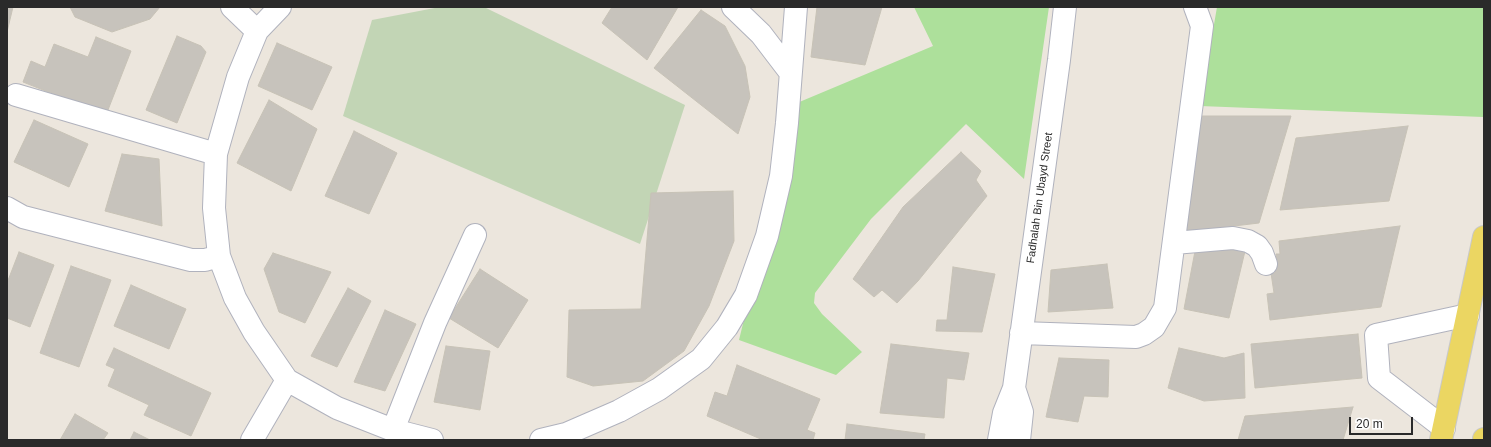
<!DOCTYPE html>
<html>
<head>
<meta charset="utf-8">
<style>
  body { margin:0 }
  #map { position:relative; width:1491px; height:447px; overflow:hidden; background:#ece6dd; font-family:Helvetica,sans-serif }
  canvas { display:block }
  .frame { position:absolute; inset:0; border:8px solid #2a2a2a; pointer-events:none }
  .scale { position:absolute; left:1349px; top:417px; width:64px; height:18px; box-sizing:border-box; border:2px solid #2a2a2a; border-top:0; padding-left:5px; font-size:12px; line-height:14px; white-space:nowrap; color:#2a2a2a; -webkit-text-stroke:3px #fff; paint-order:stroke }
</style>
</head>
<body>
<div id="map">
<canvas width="1491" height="447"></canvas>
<div class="frame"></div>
<div class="scale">20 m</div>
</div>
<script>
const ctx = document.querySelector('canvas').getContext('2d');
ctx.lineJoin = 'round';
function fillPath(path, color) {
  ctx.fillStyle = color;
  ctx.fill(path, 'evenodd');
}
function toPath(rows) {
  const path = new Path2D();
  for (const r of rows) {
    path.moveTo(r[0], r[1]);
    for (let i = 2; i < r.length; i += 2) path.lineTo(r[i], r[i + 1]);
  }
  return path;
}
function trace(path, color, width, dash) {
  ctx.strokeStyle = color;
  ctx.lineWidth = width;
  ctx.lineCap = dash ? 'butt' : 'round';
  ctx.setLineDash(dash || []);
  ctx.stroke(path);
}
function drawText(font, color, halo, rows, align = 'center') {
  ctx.font = font + ' Helvetica,sans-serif';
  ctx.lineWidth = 4;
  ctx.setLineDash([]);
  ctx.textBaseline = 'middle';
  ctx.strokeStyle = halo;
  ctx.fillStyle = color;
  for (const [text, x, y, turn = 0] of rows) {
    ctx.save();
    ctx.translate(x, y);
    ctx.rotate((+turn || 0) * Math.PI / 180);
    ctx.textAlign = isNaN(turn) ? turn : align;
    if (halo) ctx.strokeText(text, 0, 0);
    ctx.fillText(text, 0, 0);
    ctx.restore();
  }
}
const green = toPath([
  [914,7,1049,7,1024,179,966,124,871,219,815,293,814,303,822,314,862,352,836,375,739,340,797,103,933,46],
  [1217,7,1484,7,1483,117,1200,106]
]);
const cemetery = toPath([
  [440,7,484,7,685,105,640,244,343,116,372,20]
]);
const building = toPath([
  [7,7,13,7,7,32,7,7],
  [70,7,160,7,150,19,112,32,75,17,70,7],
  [612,7,678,7,647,60,602,23,612,7],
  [817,7,882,7,865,65,811,57,817,7],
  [701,10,725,26,745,66,750,97,738,134,654,68,701,10],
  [177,36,201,46,206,52,177,123,146,110,177,36],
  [96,37,131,51,106,115,23,82,31,61,45,67,54,44,88,57,96,37],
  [277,43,332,67,312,110,258,86,277,43],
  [269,100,317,129,291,191,237,163,269,100],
  [1198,113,1202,116,1291,116,1259,223,1184,232,1198,113],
  [34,120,88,144,69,187,14,162,34,120],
  [1408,126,1389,201,1280,210,1296,138,1408,126],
  [354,131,397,153,369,214,325,196,354,131],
  [961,152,981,171,976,180,987,196,918,281,897,303,882,290,874,297,853,279,903,207,961,152],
  [122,154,159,159,162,226,105,211,122,154],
  [733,191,734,241,709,306,684,351,643,381,593,386,567,377,569,310,641,309,651,193,733,191],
  [1400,226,1381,307,1270,320,1267,294,1274,293,1271,273,1275,273,1274,266,1278,266,1276,254,1280,254,1279,241,1400,226],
  [1196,246,1246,247,1229,318,1184,309,1196,246],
  [19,252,54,265,30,327,7,318,7,283,19,252],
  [273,253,331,272,305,323,279,312,264,269,273,253],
  [1107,264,1113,308,1048,312,1051,270,1107,264],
  [71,266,111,280,79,367,40,353,71,266],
  [953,267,995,274,982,332,936,331,937,320,947,320,953,267],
  [480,269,528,300,498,348,449,318,480,269],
  [131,285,186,309,169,349,114,326,131,285],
  [348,288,371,301,337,367,311,356,348,288],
  [385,310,416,324,385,391,354,382,385,310],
  [1358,334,1362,378,1255,388,1251,344,1358,334],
  [891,344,969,353,964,380,947,378,944,418,880,413,891,344],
  [446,346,490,351,480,410,434,402,446,346],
  [114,348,211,393,191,436,144,415,149,405,108,386,115,369,106,365,114,348],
  [1179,348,1224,358,1244,353,1245,398,1204,401,1168,388,1179,348],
  [1059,358,1109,360,1108,397,1084,396,1078,422,1046,417,1059,358],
  [737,365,820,399,807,430,815,433,813,440,763,440,707,416,715,392,727,396,737,365],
  [1353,407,1343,440,1238,440,1245,416,1353,407],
  [75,414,108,433,103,440,60,440,75,414],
  [847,424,925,434,924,440,845,440,847,424],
  [134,432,150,440,130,440,134,432]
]);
const minor = toPath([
  [232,7,257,31],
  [280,7,257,31,238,77,216,154,214,208,219,256,235,298,254,332,287,380,337,408,393,430,432,440],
  [733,7,761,34,790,72],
  [16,95,216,154],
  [7,208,23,217,191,260,205,260,219,256],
  [1174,243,1233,238,1248,241,1257,246,1262,253,1266,264],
  [1021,333,1136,337,1144,334,1154,327,1165,308,1202,26,1195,7],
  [1014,388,1022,412,1019,440],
  [1444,428,1379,378,1376,335,1468,315],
  [393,430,435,323,475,235],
  [252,440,287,380],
  [541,440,566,434,619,411,659,389,701,359,727,327,746,295,767,236,781,176,787,123,796,7],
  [999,440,1004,413,1014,388,1059,60,1065,7]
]);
const major = toPath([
  [1441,440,1484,237],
  [1484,440,1484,439]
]);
const streetNames = [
  ["Fadhalah Bin Ubayd Street",1040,198,-82]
];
fillPath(green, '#ade09b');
fillPath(cemetery, '#c2d5b5');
fillPath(building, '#c7c3bc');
trace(building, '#c7c2b6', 1);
trace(minor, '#b0b2bd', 24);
trace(major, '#c8c8c8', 24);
trace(minor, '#fff', 22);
trace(major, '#ebd662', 22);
drawText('11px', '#2a2a2a', '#fff', streetNames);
</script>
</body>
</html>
